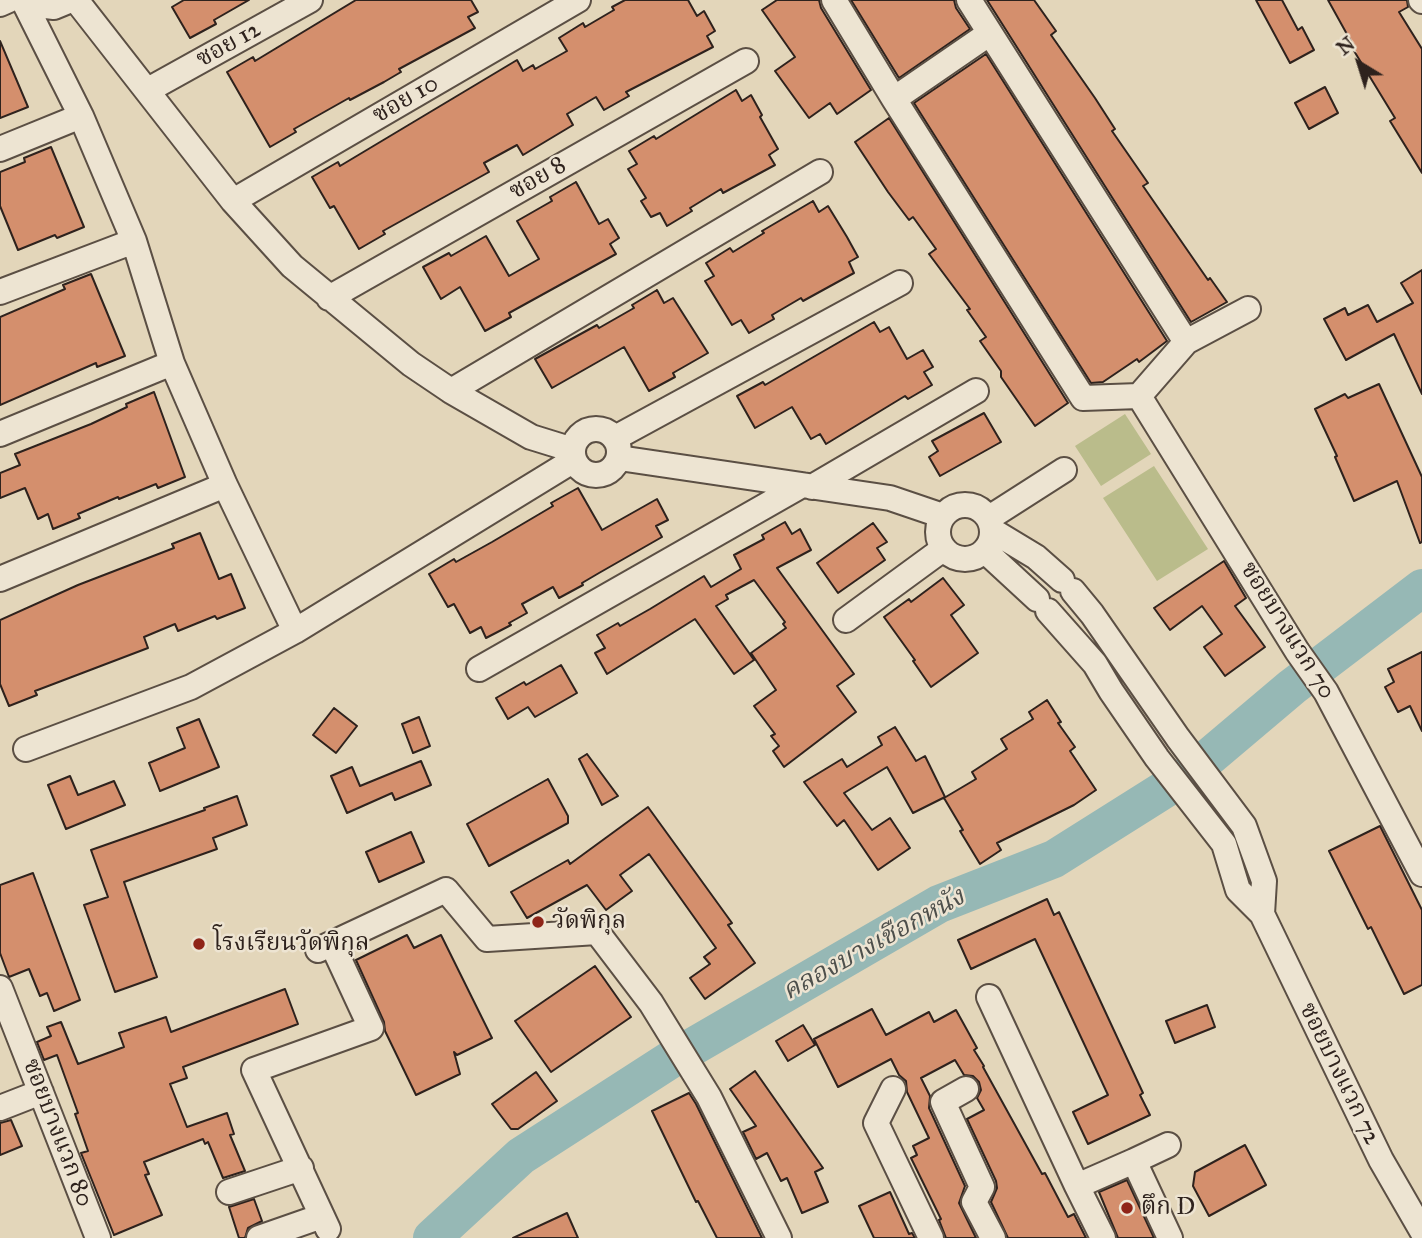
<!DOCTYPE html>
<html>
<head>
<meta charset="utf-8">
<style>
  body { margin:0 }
  #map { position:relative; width:1422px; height:1238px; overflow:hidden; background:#e3d6ba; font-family:"IM FELL Great Primer",serif }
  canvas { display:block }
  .north { position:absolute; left:1324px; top:28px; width:70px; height:70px; -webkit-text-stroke:5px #ede4d2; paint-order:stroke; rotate:322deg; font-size:19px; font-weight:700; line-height:28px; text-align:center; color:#2e221d }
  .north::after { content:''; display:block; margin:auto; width:24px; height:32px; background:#2e221d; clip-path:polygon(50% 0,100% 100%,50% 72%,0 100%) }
</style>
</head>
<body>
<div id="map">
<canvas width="1422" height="1238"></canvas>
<div class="north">N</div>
</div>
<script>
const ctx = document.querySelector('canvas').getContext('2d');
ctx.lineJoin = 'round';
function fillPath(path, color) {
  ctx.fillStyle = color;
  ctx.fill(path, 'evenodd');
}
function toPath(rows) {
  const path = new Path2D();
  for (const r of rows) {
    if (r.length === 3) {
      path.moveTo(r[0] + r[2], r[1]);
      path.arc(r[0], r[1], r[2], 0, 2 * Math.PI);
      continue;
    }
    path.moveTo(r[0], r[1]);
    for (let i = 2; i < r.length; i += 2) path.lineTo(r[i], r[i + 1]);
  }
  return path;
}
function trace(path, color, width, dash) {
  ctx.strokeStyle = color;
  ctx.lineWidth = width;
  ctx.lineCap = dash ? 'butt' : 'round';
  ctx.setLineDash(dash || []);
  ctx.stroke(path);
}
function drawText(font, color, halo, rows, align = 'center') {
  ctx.font = font + ' "IM FELL Great Primer","Noto Serif Thai",serif';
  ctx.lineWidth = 5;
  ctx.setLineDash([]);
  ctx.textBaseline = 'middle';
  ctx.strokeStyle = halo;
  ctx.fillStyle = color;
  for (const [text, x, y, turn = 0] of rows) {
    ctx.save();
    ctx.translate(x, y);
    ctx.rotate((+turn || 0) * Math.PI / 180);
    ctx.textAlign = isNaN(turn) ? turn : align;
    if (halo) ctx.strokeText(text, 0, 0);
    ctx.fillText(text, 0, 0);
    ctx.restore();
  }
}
const green = toPath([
  [1125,414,1151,454,1101,486,1075,446],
  [1154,466,1208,549,1157,581,1103,498]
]);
const river = toPath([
  [432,1238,521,1156,670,1060,939,904,1054,859,1189,774,1292,687,1422,588]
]);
const building = toPath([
  [184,0,249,0,214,20,216,24,190,38,172,7,184,0],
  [356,0,471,0,478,12,468,17,475,28,399,69,401,72,384,82,350,100,349,98,294,129,296,132,270,147,227,72,253,57,255,61,356,0],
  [625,0,688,0,697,16,704,11,715,31,707,36,713,47,626,92,629,96,604,110,596,97,567,114,573,125,523,155,517,145,484,163,489,172,383,231,385,234,359,249,334,206,330,208,312,177,338,162,340,166,517,60,523,71,533,65,535,69,567,51,559,38,583,23,585,27,614,10,612,7,625,0],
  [777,0,819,0,821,8,871,90,837,114,830,103,809,118,775,71,795,57,762,10,777,0],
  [851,0,954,0,956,8,970,29,899,78,851,0],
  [987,0,1034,0,1056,31,1051,35,1095,98,1115,129,1112,131,1148,183,1143,186,1208,280,1210,278,1227,302,1191,322,987,0],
  [1256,0,1282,0,1298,30,1302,27,1314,50,1290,63,1256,0],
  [1328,0,1407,0,1408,7,1399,12,1422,49,1422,173,1390,121,1395,118,1351,46,1353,45,1328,0],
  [0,41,28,107,0,118,0,41],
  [986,54,1167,341,1139,362,1137,359,1103,382,1091,383,914,103,986,54],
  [1325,87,1338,113,1309,129,1295,103,1325,87],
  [736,90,742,101,751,95,762,115,760,117,778,149,769,155,775,165,723,193,721,189,690,208,692,211,667,226,660,213,651,217,641,201,646,198,628,169,637,164,629,151,654,136,656,139,736,90],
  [889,118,1068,403,1035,426,1001,377,1001,371,980,341,986,337,967,310,970,309,929,254,936,249,913,217,909,220,888,192,855,142,889,118],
  [51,147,84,227,57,238,55,235,18,250,0,206,0,172,25,162,24,158,51,147],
  [576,182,599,224,608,219,619,238,610,244,616,254,509,313,511,317,485,331,460,287,441,299,423,267,449,253,451,256,486,236,509,276,539,259,517,221,552,201,550,197,576,182],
  [813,201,819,212,828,206,847,237,858,257,849,262,854,273,803,301,801,298,772,315,774,319,749,333,741,320,732,325,705,281,714,276,706,263,730,248,733,252,764,233,762,231,813,201],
  [1422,270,1422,394,1394,334,1346,360,1324,319,1345,308,1348,315,1368,305,1377,322,1413,303,1401,283,1422,270],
  [91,274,125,356,97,367,96,363,0,405,0,317,65,289,63,285,91,274],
  [657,290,664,303,673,298,708,353,673,373,675,377,649,391,624,347,552,388,535,359,597,325,599,328,634,308,632,305,657,290],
  [874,322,880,332,889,327,907,359,923,350,933,367,924,372,932,385,908,399,905,396,826,444,820,434,811,439,792,407,755,428,737,396,763,382,765,385,874,322],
  [1379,384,1422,477,1422,542,1420,543,1397,481,1354,501,1335,457,1337,456,1315,409,1345,394,1348,398,1379,384],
  [154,392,185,477,158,488,156,484,119,499,118,497,78,514,80,518,53,529,48,514,38,519,25,488,0,498,0,473,20,465,15,454,91,424,127,407,126,404,154,392],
  [984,413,1001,442,940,476,929,457,938,451,932,441,984,413],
  [578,488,602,530,657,499,668,520,656,526,662,537,599,573,582,583,583,585,559,598,553,587,522,604,527,613,509,623,511,625,486,638,481,627,470,633,454,604,448,607,429,574,454,559,456,562,492,542,553,506,551,503,578,488],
  [785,522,792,534,800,529,811,550,777,568,854,674,837,686,856,712,784,767,773,751,779,746,771,736,775,734,754,706,776,690,751,653,786,628,783,624,785,622,754,580,726,595,728,599,716,606,754,660,734,674,695,619,607,674,595,653,605,648,597,635,618,623,620,626,650,609,704,576,711,587,741,569,734,555,764,539,762,535,785,522],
  [873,523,887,542,877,548,885,560,838,593,817,563,873,523],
  [200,533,219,579,231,574,245,608,217,619,215,616,178,631,175,624,144,637,148,648,35,691,37,695,9,706,0,684,0,620,78,585,174,548,172,544,200,533],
  [1224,561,1246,598,1235,606,1265,647,1225,676,1204,647,1222,634,1202,606,1170,630,1154,608,1224,561],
  [943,578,964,605,951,615,978,653,931,687,913,661,915,660,884,617,909,599,911,602,943,578],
  [1422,652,1422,731,1410,706,1398,712,1385,687,1394,682,1388,669,1422,652],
  [561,665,577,693,535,717,528,707,508,719,496,698,524,682,526,685,561,665],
  [1047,700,1061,722,1058,723,1075,747,1070,751,1096,790,1074,805,997,843,1001,850,980,864,960,831,963,830,944,798,976,779,972,772,1007,749,1001,739,1033,719,1029,712,1047,700],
  [334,708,357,726,336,753,313,735,334,708],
  [419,717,430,746,413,753,402,724,419,717],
  [199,719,219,767,160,791,149,763,185,748,177,728,199,719],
  [895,727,916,761,925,756,945,797,913,813,887,767,844,793,872,830,890,818,910,848,878,870,844,820,837,826,804,782,842,759,847,767,882,745,878,737,895,727],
  [587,754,618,796,602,805,579,759,587,754],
  [421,761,431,785,395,800,392,793,347,813,331,776,352,767,360,786,421,761],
  [70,776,78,795,114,781,125,805,66,829,48,785,70,776],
  [548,779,568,816,568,823,489,866,467,824,548,779],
  [237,796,247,825,213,838,217,849,124,882,157,977,115,992,84,905,108,897,91,850,205,810,204,808,237,796],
  [648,807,732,923,728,925,755,963,705,999,690,978,710,964,704,957,716,948,649,854,620,875,632,891,606,910,587,885,527,918,511,892,568,860,570,864,648,807],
  [1380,826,1422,910,1422,985,1404,994,1371,927,1368,929,1329,851,1380,826],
  [411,832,424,862,379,882,366,852,411,832],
  [33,873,80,1000,54,1011,47,993,40,996,29,969,9,977,0,953,0,885,33,873],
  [1047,899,1054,915,1059,912,1143,1093,1140,1095,1150,1115,1088,1144,1073,1112,1108,1095,1035,939,971,969,958,940,1047,899],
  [407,935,414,948,441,935,492,1038,457,1055,454,1052,460,1074,416,1095,385,1031,384,1022,356,960,407,935],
  [595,966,631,1017,551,1072,515,1021,595,966],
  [285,989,298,1024,183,1067,187,1078,170,1084,187,1127,227,1113,234,1134,230,1135,245,1171,223,1178,208,1142,205,1144,203,1139,144,1162,149,1174,145,1175,162,1215,114,1235,81,1153,88,1151,75,1114,78,1113,57,1055,44,1060,37,1042,51,1036,47,1027,61,1022,78,1064,124,1047,119,1033,166,1017,171,1032,285,989],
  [1207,1005,1215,1027,1175,1043,1166,1021,1207,1005],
  [872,1009,886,1035,929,1012,934,1022,956,1010,977,1048,974,1050,984,1066,983,1067,1042,1174,1045,1173,1068,1217,1074,1214,1086,1238,1008,1238,991,1202,997,1188,996,1181,967,1119,984,1110,977,1098,981,1090,979,1082,973,1076,964,1075,955,1060,921,1078,930,1096,929,1108,965,1186,959,1203,976,1238,946,1238,939,1220,941,1219,911,1158,917,1155,913,1146,929,1138,907,1092,906,1081,899,1075,891,1059,838,1087,814,1039,872,1009],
  [803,1025,815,1045,788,1061,776,1041,803,1025],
  [755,1071,823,1168,815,1172,828,1202,802,1213,787,1178,781,1181,767,1153,756,1159,743,1132,756,1126,730,1089,755,1071],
  [536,1072,557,1101,518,1129,511,1129,492,1104,536,1072],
  [689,1093,696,1104,762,1238,717,1238,698,1201,696,1202,652,1111,689,1093],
  [11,1120,22,1146,0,1155,0,1123,11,1120],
  [1245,1145,1266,1185,1209,1216,1193,1186,1195,1172,1245,1145],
  [1127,1180,1154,1238,1118,1238,1099,1192,1127,1180],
  [890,1192,909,1234,912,1233,915,1238,874,1238,859,1206,890,1192],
  [254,1199,262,1221,248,1228,245,1238,239,1238,229,1207,254,1199],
  [567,1213,578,1238,513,1238,567,1213]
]);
const minor = toPath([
  [23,0,81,116,134,241,172,363,225,485,295,631],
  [37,0,46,6,54,7,71,0],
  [76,0,233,201,292,266,411,364,451,391,531,437,573,450],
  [834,0,894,99,1083,398,1139,396,1186,342,969,0],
  [1421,0,1422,1],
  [0,4,9,0],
  [148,90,310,0],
  [894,99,990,33],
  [0,149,81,116],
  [233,201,578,0],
  [0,292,134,241],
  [329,298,746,61],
  [1186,342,1248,309],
  [451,391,820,172],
  [1139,396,1297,651,1326,692,1422,874],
  [596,452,23],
  [0,434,172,363],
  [615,438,900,283],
  [619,458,890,498,943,516],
  [812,487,976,391],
  [965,532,27],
  [989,518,1064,470],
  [993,531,1036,557,1062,580],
  [985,551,1037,599],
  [0,579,225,485],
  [1073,591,1092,614,1178,738,1244,826,1264,881,1262,914],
  [1048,611,1095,664,1111,691,1157,758,1224,844,1238,890,1262,914,1381,1160,1422,1231],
  [846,620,943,549],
  [479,669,802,485],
  [26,749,191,687,295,631,574,460],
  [318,950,446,890,487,939,597,932,651,1003,709,1097,779,1238],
  [0,988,98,1238],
  [989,997,1077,1186],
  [893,1089,876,1123,931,1238],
  [966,1089,943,1102,982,1187,974,1202,993,1238],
  [0,1108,41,1092],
  [1134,1161,1168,1145],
  [229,1192,301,1168],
  [328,1229,254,1070,371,1028,332,944],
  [259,1238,322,1216],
  [1103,1238,1077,1186,1134,1161,1170,1238]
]);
const markers = [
  [538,922,7,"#8f2418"],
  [199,944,7,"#8f2418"],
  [1127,1208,7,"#8f2418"]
];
const streetNames = [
  ["ซอย 12",229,45,-29],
  ["ซอย 10",406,100,-30],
  ["ซอย 8",538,179,-30],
  ["ซอยบางแวก 70",1287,631,58],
  ["ซอยบางแวก 72",1339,1074,64],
  ["ซอยบางแวก 80",57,1133,69]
];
const poiNames = [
  ["วัดพิกุล",552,922],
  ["โรงเรียนวัดพิกุล",213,944],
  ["ตึก D",1141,1208]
];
const waterNames = [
  ["คลองบางเชือกหนัง",874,945,-29]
];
fillPath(green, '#babc8b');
trace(river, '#96b8b5', 38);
fillPath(building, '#d48f6d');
trace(building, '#2e221d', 2);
trace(minor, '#5b4f44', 28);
trace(minor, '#ede4d2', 24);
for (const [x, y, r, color] of markers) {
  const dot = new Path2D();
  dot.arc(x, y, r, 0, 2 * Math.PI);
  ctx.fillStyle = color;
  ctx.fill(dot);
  trace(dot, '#ede4d2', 2.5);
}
drawText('24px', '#2e221d', '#ede4d2', streetNames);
drawText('24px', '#2e221d', '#ede4d2', poiNames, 'left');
drawText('italic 26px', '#4d4f4b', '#ede4d2', waterNames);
</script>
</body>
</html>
